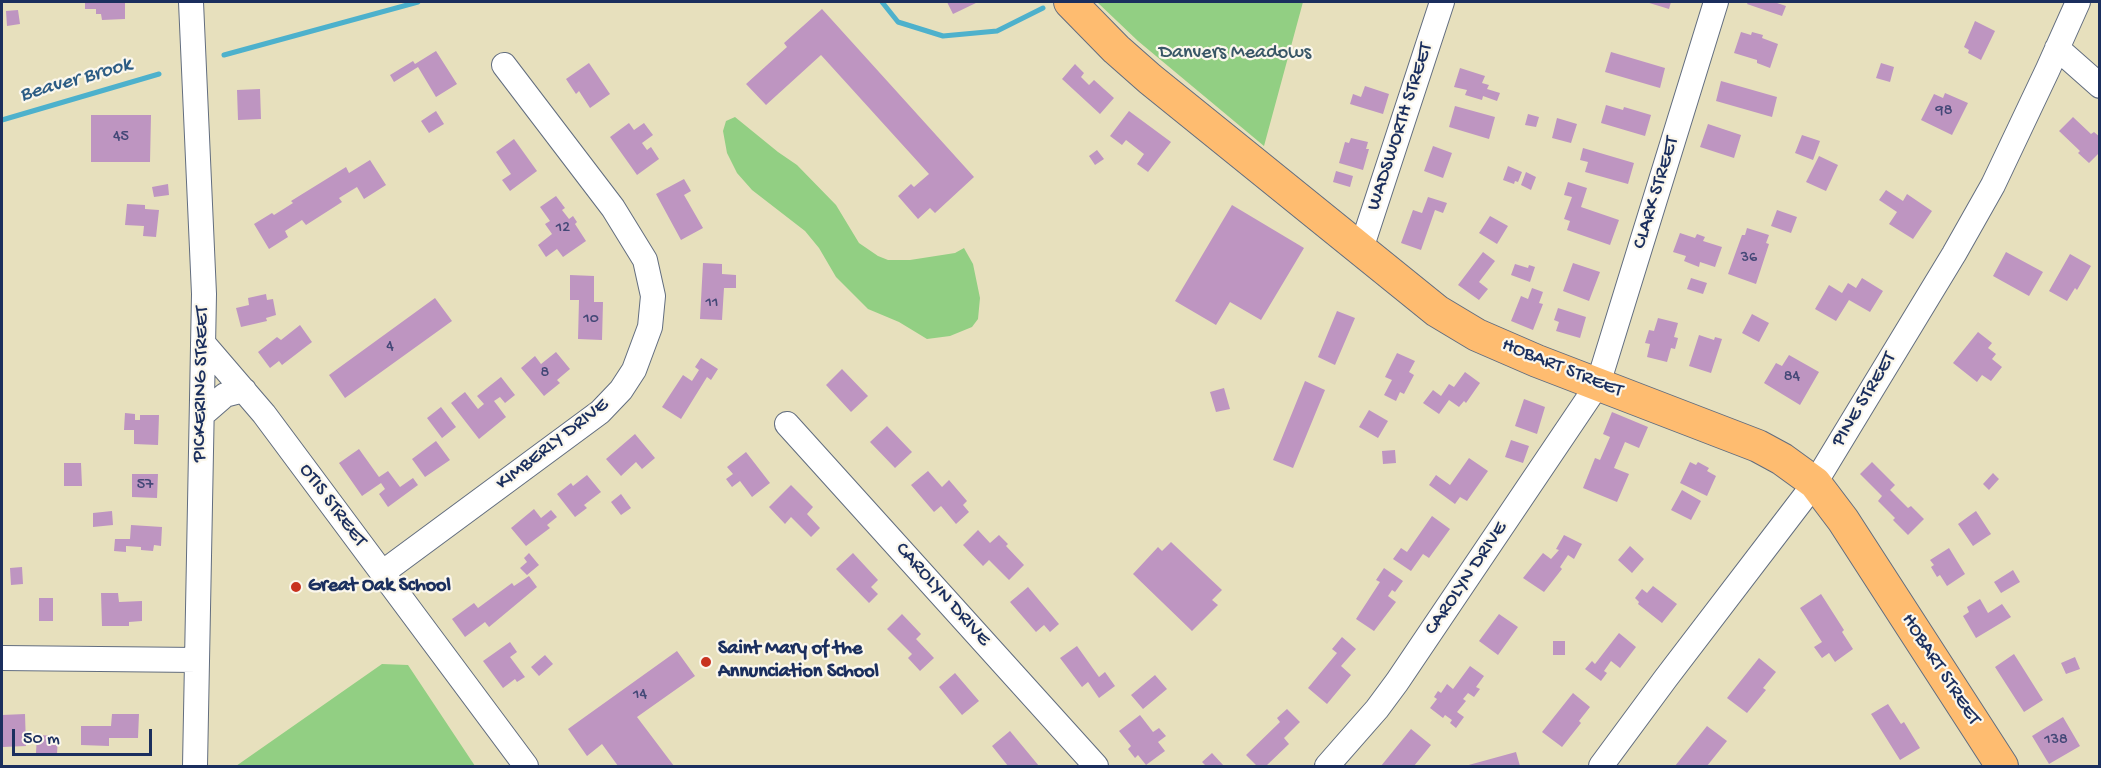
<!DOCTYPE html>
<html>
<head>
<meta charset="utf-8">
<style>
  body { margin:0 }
  #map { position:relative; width:2101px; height:768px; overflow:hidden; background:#e7e0bd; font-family:"Gochi Hand",sans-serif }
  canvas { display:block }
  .frame { position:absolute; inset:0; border:3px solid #1b2f5e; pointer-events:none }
  .scale { position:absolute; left:12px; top:729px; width:140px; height:27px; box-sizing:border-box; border:3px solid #1b2f5e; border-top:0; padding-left:8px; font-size:18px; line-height:21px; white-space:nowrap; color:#1b2f5e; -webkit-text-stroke:4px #fbf7ec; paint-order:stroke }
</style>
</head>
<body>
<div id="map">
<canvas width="2101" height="768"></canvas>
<div class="frame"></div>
<div class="scale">50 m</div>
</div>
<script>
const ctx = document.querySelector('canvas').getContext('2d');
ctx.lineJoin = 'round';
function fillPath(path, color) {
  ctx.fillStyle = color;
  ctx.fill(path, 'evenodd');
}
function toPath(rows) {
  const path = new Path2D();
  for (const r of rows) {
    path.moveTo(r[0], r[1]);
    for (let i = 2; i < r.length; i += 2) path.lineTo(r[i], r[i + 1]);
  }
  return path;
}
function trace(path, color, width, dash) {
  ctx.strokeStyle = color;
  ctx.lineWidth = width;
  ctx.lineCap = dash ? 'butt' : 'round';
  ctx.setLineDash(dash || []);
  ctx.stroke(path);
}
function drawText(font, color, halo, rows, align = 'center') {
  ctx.font = font + ' "Gochi Hand",sans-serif';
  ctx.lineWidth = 4.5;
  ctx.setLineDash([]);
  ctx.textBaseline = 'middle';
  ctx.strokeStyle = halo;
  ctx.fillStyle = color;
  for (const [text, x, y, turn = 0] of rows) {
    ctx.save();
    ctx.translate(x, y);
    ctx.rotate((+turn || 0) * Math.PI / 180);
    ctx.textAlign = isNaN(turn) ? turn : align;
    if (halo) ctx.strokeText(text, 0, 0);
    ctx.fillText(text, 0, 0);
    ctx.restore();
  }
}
const green = toPath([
  [1097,2,1303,2,1264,146,1138,41],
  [735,117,778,152,797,165,836,205,859,243,878,256,888,260,910,260,955,253,964,248,973,264,980,298,978,319,972,327,950,336,927,339,899,322,868,309,836,277,819,248,805,231,752,190,737,173,727,153,723,131,726,121],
  [382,664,408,665,475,766,236,766]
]);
const stream = toPath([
  [882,2,898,22,943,36,997,31,1043,8],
  [224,55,418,2],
  [2,120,159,74]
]);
const building = toPath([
  [85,2,125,2,125,19,102,20,101,14,96,14,96,9,85,9],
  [947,2,978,2,953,14],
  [1646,2,1671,2,1669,9],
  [1748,2,1774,2,1786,6,1782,16,1747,4],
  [822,9,974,177,935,213,930,208,918,219,898,196,911,184,914,187,929,174,821,55,766,105,746,84,787,47,784,43],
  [18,10,20,24,7,26,6,11],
  [1975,21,1995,31,1981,60,1968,53,1969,50,1964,47],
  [1741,32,1751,35,1752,32,1763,35,1762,38,1778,44,1770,68,1757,63,1757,60,1734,53],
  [436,51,457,84,436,97,418,67,394,82,390,75,413,61,415,64],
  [1611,52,1665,68,1660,88,1605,72],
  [589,63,610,94,590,108,579,91,576,94,566,79],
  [1881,63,1894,67,1890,82,1876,78],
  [1075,64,1084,73,1081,77,1089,85,1094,80,1114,98,1100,114,1062,79],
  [1460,68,1485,76,1482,83,1489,85,1487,89,1500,93,1497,101,1483,96,1482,100,1465,95,1467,90,1454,87],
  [1721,81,1777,97,1772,117,1716,101],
  [1365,86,1389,94,1383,114,1350,104,1353,94,1361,97],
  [260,89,261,119,238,120,237,90],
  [1945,93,1968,103,1952,135,1921,120,1934,94,1943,98],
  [1606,105,1623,110,1624,107,1651,115,1645,136,1601,123],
  [1455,106,1495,117,1489,139,1449,127],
  [436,111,444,124,429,133,421,121],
  [1129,111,1171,142,1148,172,1137,164,1144,154,1126,140,1122,145,1110,136],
  [1528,114,1539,117,1536,127,1525,125],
  [91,115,151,115,150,162,91,162],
  [2073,117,2091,134,2094,132,2100,137,2100,152,2089,163,2078,153,2080,151,2059,131],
  [1557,118,1577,124,1571,143,1552,138],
  [629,123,634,130,644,123,653,135,642,143,647,150,651,147,659,159,637,175,610,137],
  [1708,124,1741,135,1734,158,1700,147],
  [1802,135,1820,141,1813,160,1795,153],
  [1351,138,1368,142,1366,149,1369,149,1363,170,1339,163,1345,142,1349,143],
  [514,139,537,171,510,191,502,180,511,174,496,152],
  [1433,146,1452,153,1443,178,1424,171],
  [1583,148,1634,163,1628,184,1585,172,1588,162,1580,160],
  [1097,150,1104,159,1095,165,1089,156],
  [1819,156,1838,165,1826,191,1806,182],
  [370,160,386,185,364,199,357,187,339,198,342,202,306,225,302,220,285,231,288,237,269,249,254,224,272,213,274,215,293,203,291,201,346,167,349,173],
  [1508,166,1522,172,1518,182,1515,181,1514,184,1503,180],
  [1336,171,1353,176,1350,187,1333,182],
  [1526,172,1536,177,1531,190,1521,185],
  [684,179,691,191,684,195,703,228,681,240,656,194],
  [1568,182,1587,188,1581,207,1619,220,1610,245,1567,230,1570,221,1564,219,1572,197,1564,195],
  [168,184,169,195,154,197,152,187],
  [1886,190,1903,201,1907,194,1932,211,1913,239,1889,224,1897,212,1879,200],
  [556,196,565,208,562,210,569,219,573,216,577,222,575,224,586,241,563,257,557,249,546,257,538,245,552,234,545,224,550,221,540,207],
  [1428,197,1447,203,1443,213,1435,210,1421,250,1401,243,1413,210,1422,213],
  [127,204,145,205,145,209,159,210,156,237,143,236,144,226,125,225],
  [1232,205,1304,248,1261,320,1230,302,1216,325,1175,301],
  [1777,210,1797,217,1791,233,1771,226],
  [1490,216,1508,226,1497,244,1479,233],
  [1747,228,1769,235,1766,243,1769,244,1756,284,1728,274,1742,235,1745,235],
  [1680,233,1695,238,1697,234,1705,237,1703,241,1722,247,1715,267,1700,262,1699,267,1684,261,1686,256,1673,252],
  [1483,252,1495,261,1479,282,1488,289,1479,300,1458,285],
  [2006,252,2043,272,2029,296,1993,276],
  [2070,254,2091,266,2077,290,2075,288,2067,301,2049,291],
  [703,263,722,264,722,274,736,275,736,288,724,288,722,320,700,319],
  [1573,263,1600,272,1589,301,1563,291],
  [1515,264,1528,268,1529,265,1535,267,1530,282,1511,275],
  [570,275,594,276,594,302,603,302,602,340,578,339,579,300,570,300],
  [1691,278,1707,283,1703,294,1687,289],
  [1862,278,1883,291,1870,312,1849,300,1836,321,1815,309,1829,285,1842,293,1848,283,1856,288],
  [1532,288,1543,292,1539,303,1543,304,1533,330,1511,321,1521,296,1528,299],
  [266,294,267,300,273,299,276,315,266,318,267,321,241,327,236,308,249,305,248,298],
  [435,298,452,321,345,398,329,375],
  [1558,308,1586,317,1580,338,1556,331,1559,322,1554,320],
  [1337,311,1355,318,1335,365,1318,357],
  [1752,314,1769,323,1759,342,1742,333],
  [1658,318,1678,323,1674,337,1678,338,1675,349,1671,348,1667,362,1647,357,1650,344,1645,343,1649,330,1654,331],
  [300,325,312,342,282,365,279,361,270,368,258,352,277,337,281,340],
  [1978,332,1992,343,1988,348,1996,354,1992,359,2002,367,1991,381,1982,375,1977,382,1953,363],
  [1699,335,1714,340,1715,337,1722,339,1711,373,1689,366],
  [556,352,570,369,557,380,560,383,544,396,521,368,535,356,541,364],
  [1397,353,1415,361,1409,372,1414,375,1404,394,1400,392,1396,401,1384,395,1392,380,1385,377],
  [1789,355,1819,372,1800,405,1764,383,1776,363,1782,366],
  [701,358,718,369,711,380,707,377,681,419,662,407,683,375,692,381,699,370,695,367],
  [842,369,868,396,851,412,826,385],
  [1465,372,1480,383,1466,403,1464,401,1459,407,1449,400,1439,414,1423,403,1433,390,1441,396,1449,384,1454,387],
  [501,377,515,395,505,403,500,397,494,401,506,417,479,439,451,403,465,392,478,409,484,404,477,396],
  [1305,381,1325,390,1293,468,1273,460],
  [1224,388,1230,409,1216,412,1210,392],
  [1524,399,1545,407,1537,434,1515,426],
  [441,407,456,427,442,438,427,418],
  [1369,410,1388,421,1378,438,1359,427],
  [1612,412,1648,427,1639,448,1625,442,1614,468,1629,474,1617,502,1583,488,1595,458,1600,460,1610,437,1603,434],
  [125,413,135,414,135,420,140,420,140,415,159,415,158,445,134,444,134,430,124,430],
  [887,426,912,452,895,468,870,442],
  [635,434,655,458,642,469,636,462,621,476,606,459],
  [1511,440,1529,446,1523,463,1505,457],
  [436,441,450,460,425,477,412,459],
  [359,449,379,477,388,471,400,487,413,478,418,485,388,507,379,494,385,489,381,483,362,496,339,463],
  [1395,450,1396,463,1383,464,1382,451],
  [746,452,770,483,752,497,740,481,732,487,726,479,733,474,727,467],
  [1469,458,1488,471,1467,501,1460,497,1455,504,1429,485,1436,475,1450,485],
  [1690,462,1696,465,1698,462,1709,468,1707,471,1716,476,1707,496,1680,483],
  [1872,462,1895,485,1890,490,1908,508,1911,506,1924,519,1908,535,1893,520,1895,518,1878,501,1882,496,1860,474],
  [64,463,81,463,82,486,64,486],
  [928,471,942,487,949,480,967,501,963,505,969,512,956,524,941,506,934,512,911,485],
  [1993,473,1999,479,1989,490,1983,484],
  [132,474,158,474,157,498,132,497],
  [587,475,601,492,584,505,587,508,575,517,557,494,571,483,573,486],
  [791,485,813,507,807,514,820,528,811,537,791,517,785,524,769,507],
  [1682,490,1701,501,1691,520,1671,510],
  [621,494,631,508,621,515,611,502],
  [534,509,541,518,551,510,557,517,547,525,550,528,526,546,511,528],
  [112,511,113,525,93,527,93,513],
  [1976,511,1991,534,1973,546,1958,524],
  [1432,516,1450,529,1429,558,1423,554,1411,571,1393,559,1401,548,1407,552],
  [131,525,162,527,161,546,154,545,153,551,141,550,141,547,126,546,126,552,114,551,115,539,130,539],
  [978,530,990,543,999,535,1008,544,1006,546,1024,565,1009,580,989,560,983,566,963,545],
  [1564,535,1582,544,1574,559,1568,555,1560,567,1562,569,1544,592,1523,578,1543,553,1551,559,1559,550,1556,549],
  [1171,542,1222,590,1212,600,1218,605,1192,631,1133,574,1158,547,1162,551],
  [1630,546,1644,559,1632,573,1618,560],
  [1949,548,1965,574,1947,586,1940,575,1937,577,1931,567,1934,565,1930,560],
  [529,553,539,565,527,575,520,568,527,562,524,558],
  [853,553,878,580,871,587,878,594,869,603,836,569],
  [22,567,23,584,11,585,10,568],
  [1384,568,1403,581,1395,592,1392,590,1388,596,1396,602,1374,631,1356,619,1380,582,1376,580],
  [2013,570,2020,582,2001,593,1994,582],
  [529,576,537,587,489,627,485,622,465,637,452,619,474,603,478,608,512,583,514,586],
  [1653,586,1677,604,1662,623,1638,604,1639,602,1635,598,1642,589,1647,593],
  [1028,587,1059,624,1050,632,1044,625,1036,632,1010,602],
  [101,593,118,593,119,602,142,601,142,621,129,622,129,626,102,626],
  [1821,594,1844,630,1842,632,1853,649,1835,662,1829,653,1822,658,1814,647,1822,642,1800,608],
  [39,598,53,598,53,621,39,621],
  [1980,599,1988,613,2002,604,2011,617,1976,638,1963,616,1969,612,1967,607],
  [902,614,921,634,916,639,934,658,920,671,908,658,912,654,887,629],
  [1499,614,1518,627,1498,655,1479,641],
  [1619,633,1636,647,1620,668,1611,661,1604,671,1607,673,1601,681,1585,669,1592,661,1595,664],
  [1342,637,1356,649,1341,666,1351,675,1327,704,1308,688,1337,653,1332,649],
  [1553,641,1565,641,1565,655,1553,655],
  [510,642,517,652,510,657,525,677,517,682,515,679,503,688,483,661],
  [1077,646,1099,677,1105,672,1115,686,1099,698,1088,682,1082,687,1060,658],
  [677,651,695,676,637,717,674,766,618,766,602,744,587,756,568,729],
  [2014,654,2043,700,2024,712,1995,667],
  [545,655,553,664,539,676,531,667],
  [2075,657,2080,669,2066,674,2061,663],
  [1759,658,1776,672,1763,688,1766,690,1747,713,1727,698],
  [1470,666,1484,676,1476,687,1480,689,1474,697,1468,693,1463,699,1466,701,1457,712,1464,717,1456,728,1450,723,1452,720,1445,715,1443,718,1430,708,1437,699,1434,697,1438,691,1441,693,1447,684,1453,689],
  [955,673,979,701,962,715,939,687],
  [1155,675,1167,689,1143,709,1131,695],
  [1573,693,1590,707,1579,721,1581,723,1562,747,1542,732],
  [1888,704,1901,724,1904,722,1920,748,1900,760,1871,714],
  [1287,709,1300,722,1284,738,1289,744,1266,766,1257,766,1246,755,1280,722,1277,718],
  [25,714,26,746,3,747,2,715],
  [112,714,139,714,138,738,109,738,109,746,81,745,81,726,111,726],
  [1140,715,1153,732,1159,728,1166,736,1158,742,1165,751,1146,765,1138,755,1135,758,1128,749,1131,746,1119,731],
  [2063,717,2080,746,2049,764,2032,736],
  [1707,726,1727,741,1707,766,1675,766],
  [1411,729,1431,745,1414,766,1381,766],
  [1010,731,1039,766,1008,766,992,746],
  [37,735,58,736,57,754,36,753],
  [1516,752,1520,766,1465,766],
  [1212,753,1224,766,1206,766,1202,762]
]);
const minor = toPath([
  [191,2,204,294,195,766],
  [2057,48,2100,86],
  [1360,252,1442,2],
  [203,343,264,414,526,766],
  [202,415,225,395,244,390],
  [787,424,1096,766],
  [382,573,600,412,621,390,634,370,650,327,653,296,645,260,613,208,504,65],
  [2,658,197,660],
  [1327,766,1377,709,1397,682,1598,384,1716,2],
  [1601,766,1666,678,1815,483,1954,254,1993,185,2048,69,2078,2]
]);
const major = toPath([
  [1070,2,1116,49,1150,79,1437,311,1477,335,1537,361,1758,446,1782,459,1815,483,1843,520,2002,766]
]);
const markers = [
  [296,587,6,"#c8321e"],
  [706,662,6,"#c8321e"]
];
const numberNames = [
  ["98",1944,112],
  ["45",121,138],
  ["12",563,229],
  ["36",1749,259],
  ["11",712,304],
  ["10",591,320],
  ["4",390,348],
  ["8",545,374],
  ["84",1792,378],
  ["57",145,486],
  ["14",640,696],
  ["138",2056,741]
];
const parkNames = [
  ["Danvers Meadows",1235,54]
];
const streetNames = [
  ["WADSWORTH STREET",1401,127,-72],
  ["CLARK STREET",1657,193,-73],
  ["HOBART STREET",1562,369,22],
  ["PICKERING STREET",202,384,-89],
  ["PINE STREET",1865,400,-59],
  ["KIMBERLY DRIVE",553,445,-38],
  ["OTIS STREET",332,506,53],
  ["CAROLYN DRIVE",1467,579,-56],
  ["CAROLYN DRIVE",942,595,48],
  ["HOBART STREET",1940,670,57]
];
const poiNames = [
  ["Great Oak School",308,587],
  ["Saint Mary of the",718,650],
  ["Annunciation School",718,673]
];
const waterNames = [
  ["Beaver Brook",76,81,-16]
];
fillPath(green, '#92cf83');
trace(stream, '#4db1cc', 5);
fillPath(building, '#be95c1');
trace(minor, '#626d7f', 26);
trace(major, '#626d7f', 34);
trace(minor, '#fff', 24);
trace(major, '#febc70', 32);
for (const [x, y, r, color] of markers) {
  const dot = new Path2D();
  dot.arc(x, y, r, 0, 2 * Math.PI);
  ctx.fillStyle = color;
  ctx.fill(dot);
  trace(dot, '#fbf7ec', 2);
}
drawText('16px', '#444877', null, numberNames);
drawText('20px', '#395767', '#fbf7ec', parkNames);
drawText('20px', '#1b2f5e', '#fbf7ec', streetNames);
drawText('bold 20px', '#1b2f5e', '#fbf7ec', poiNames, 'left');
drawText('italic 21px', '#2c5c84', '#fbf7ec', waterNames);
</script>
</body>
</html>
